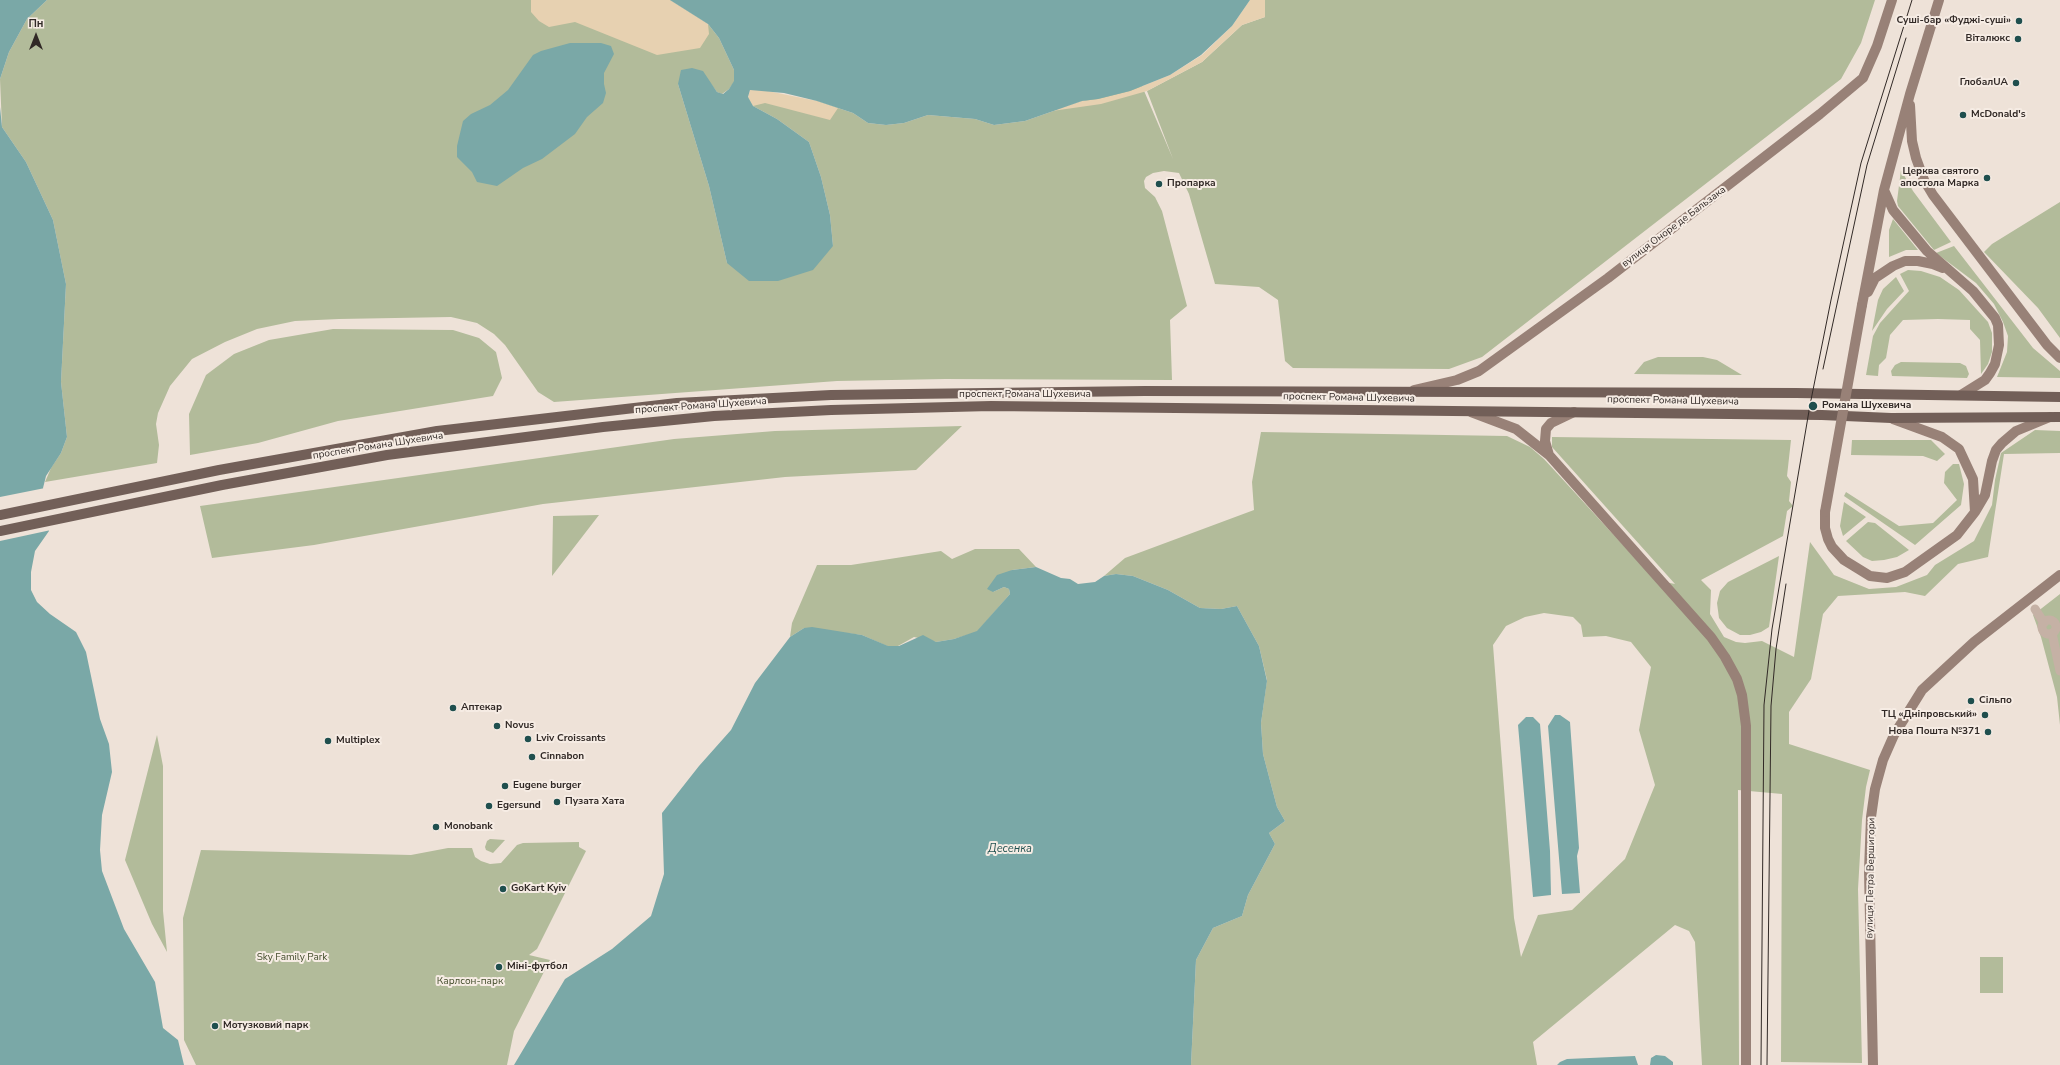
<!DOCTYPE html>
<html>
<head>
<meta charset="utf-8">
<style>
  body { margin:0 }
  #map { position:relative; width:2060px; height:1065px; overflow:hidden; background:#eee2d8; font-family:"Nunito Sans",sans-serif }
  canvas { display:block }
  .north { position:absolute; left:16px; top:16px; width:40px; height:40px; -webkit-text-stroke:3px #f6ece4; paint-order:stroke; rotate:0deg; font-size:11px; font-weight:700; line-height:16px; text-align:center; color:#312926 }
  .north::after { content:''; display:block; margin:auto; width:14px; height:18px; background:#312926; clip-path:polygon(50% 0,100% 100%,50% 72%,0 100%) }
</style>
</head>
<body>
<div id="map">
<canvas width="2060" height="1065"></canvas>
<div class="north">Пн</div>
</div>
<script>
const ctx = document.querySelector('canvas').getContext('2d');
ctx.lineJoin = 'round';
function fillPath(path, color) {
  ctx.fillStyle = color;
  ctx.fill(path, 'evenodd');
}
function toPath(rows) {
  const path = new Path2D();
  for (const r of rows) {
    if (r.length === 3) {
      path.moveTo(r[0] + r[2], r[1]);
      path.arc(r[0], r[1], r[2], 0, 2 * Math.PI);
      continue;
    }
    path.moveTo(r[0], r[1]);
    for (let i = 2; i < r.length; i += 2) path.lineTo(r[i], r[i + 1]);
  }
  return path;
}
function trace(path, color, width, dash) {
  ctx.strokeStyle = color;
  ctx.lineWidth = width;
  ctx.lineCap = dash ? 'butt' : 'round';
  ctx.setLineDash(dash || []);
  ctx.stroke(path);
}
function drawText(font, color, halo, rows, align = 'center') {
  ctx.font = font + ' "Nunito Sans",sans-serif';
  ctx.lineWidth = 4;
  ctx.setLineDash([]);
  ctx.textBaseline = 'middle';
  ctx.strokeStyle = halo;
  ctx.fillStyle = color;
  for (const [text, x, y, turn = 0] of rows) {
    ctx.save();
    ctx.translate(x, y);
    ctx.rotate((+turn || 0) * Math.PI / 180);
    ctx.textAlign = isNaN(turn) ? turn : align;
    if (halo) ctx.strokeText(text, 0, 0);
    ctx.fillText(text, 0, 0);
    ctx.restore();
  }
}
const green = toPath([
  [47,0,670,0,708,24,719,38,734,70,735,81,729,89,722,94,717,92,711,84,678,84,709,186,727,263,833,246,830,215,821,177,809,142,777,119,753,106,748,97,817,101,853,113,868,123,886,125,904,123,928,115,975,119,994,125,1025,121,1082,101,1142,86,1173,159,1147,91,1202,62,1242,25,1265,17,1265,0,1875,0,1861,43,1841,79,1482,357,1449,369,1293,368,1285,361,1278,300,1259,287,1215,284,1189,194,1179,173,1164,171,1153,173,1146,177,1144,181,1145,188,1155,197,1162,211,1187,306,1170,320,1172,380,945,379,837,381,554,402,538,392,505,345,494,334,477,323,451,317,339,319,295,321,257,329,225,342,192,359,170,386,158,413,156,424,159,445,157,463,45,482,51,468,61,453,67,437,61,382,66,284,53,220,26,162,2,127,0,79,9,52,27,19],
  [1901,170,1913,191,1951,242,1934,250,1898,206,1897,201],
  [2060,202,2060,338,2038,308,1984,252,1992,244],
  [1893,219,1918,250,1906,250,1889,257,1889,230],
  [1954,246,2033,348,2060,371,2060,378,1997,377,2007,352,2008,336,2003,322,1994,304,1976,283,1936,253],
  [1908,270,1921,271,1940,277,1959,290,1988,322,1992,333,1992,352,1988,364,1981,374,1980,340,1970,329,1970,320,1938,319,1903,320,1890,335,1886,358,1879,365,1878,376,1866,375,1873,336,1880,323,1909,291,1900,274],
  [1896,277,1904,291,1887,309,1872,331,1878,300,1883,289],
  [333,329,453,330,479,338,496,352,502,378,493,396,338,421,258,443,190,455,189,414,206,375,234,354,269,340],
  [1658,357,1703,357,1717,360,1742,375,1634,374,1644,362],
  [1901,362,1960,363,1966,366,1969,374,1967,378,1892,376,1891,371,1895,365],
  [962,426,916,470,785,477,543,504,314,545,212,558,200,506,674,439,775,431],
  [2035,430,2060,431,2060,453,2004,454,1988,557,1958,564,1925,596,1905,592,1838,596,1823,614,1811,679,1789,712,1789,744,1870,770,1866,787,1862,820,1858,889,1862,1063,1781,1062,1782,794,1738,790,1739,1065,1702,1065,1695,942,1689,931,1675,925,1533,1042,1537,1065,1191,1065,1196,960,1213,928,1242,916,1248,895,1275,844,1269,833,1285,821,1277,807,1263,754,1261,723,1267,680,1259,646,1237,606,1221,609,1200,608,1168,590,1133,576,1116,574,1104,576,1125,558,1254,510,1252,482,1261,432,1507,436,1530,447,1544,459,1655,580,1675,584,1552,447,1552,437,1791,440,1787,476,1791,482,1789,501,1793,506,1787,511,1783,536,1701,580,1711,590,1710,614,1724,637,1736,642,1745,643,1762,641,1794,657,1810,542,1834,575,1869,589,1896,587,1927,575,1935,565,1974,541,1992,505,1995,480,2001,453],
  [1544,613,1573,617,1581,625,1583,637,1606,636,1631,642,1651,667,1639,730,1655,785,1625,859,1572,910,1538,915,1521,957,1514,918,1493,645,1506,626,1525,617],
  [1852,440,1931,440,1945,454,1937,461,1923,456,1851,455],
  [1953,464,1959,464,1964,484,1961,505,1915,545,1844,496,1846,492,1899,526,1933,523,1957,500,1944,483,1945,472],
  [1844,502,1866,517,1843,536,1840,526],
  [599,515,552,576,553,516],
  [1868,522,1875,523,1909,550,1897,557,1884,560,1872,561,1863,557,1846,541],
  [975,549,1019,549,1036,567,1012,570,993,592,1004,587,1009,589,1010,594,977,632,954,639,936,642,914,637,898,646,887,646,862,635,804,628,790,637,792,623,817,565,851,565,941,551,952,559],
  [1779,556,1769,627,1761,632,1750,635,1740,635,1727,628,1719,618,1717,603,1720,591,1728,582],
  [2060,594,2060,725,2057,697,2041,637,2033,615],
  [157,735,163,766,163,911,167,952,152,924,125,860],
  [490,839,505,840,493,853,486,850,485,847,487,841],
  [579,842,579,847,586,851,537,949,529,955,550,960,514,1031,507,1065,196,1065,184,1040,183,918,201,850,411,855,448,848,472,848,475,857,481,861,490,864,501,863,517,845,523,843],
  [1980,957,2003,957,2003,993,1980,993]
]);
const sand = toPath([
  [531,0,670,0,708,24,709,34,700,48,657,55,575,22,549,27,539,21,531,12],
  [1250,0,1265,0,1265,17,1242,25,1202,62,1147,91,1101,104,1052,111,1082,101,1098,99,1130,91,1170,75,1202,55,1232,26],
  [758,89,817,101,838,108,830,120,765,103,753,106,748,98,750,90]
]);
const water = toPath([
  [0,0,47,0,27,19,9,52,0,79],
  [670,0,1250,0,1232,26,1201,55,1170,75,1130,91,1098,99,1082,101,1025,121,994,125,975,119,928,115,904,123,886,125,868,123,853,113,817,101,784,93,750,90,748,97,753,106,777,119,809,142,821,177,830,215,833,246,813,270,778,281,749,281,727,263,709,186,678,84,681,70,692,68,703,71,717,92,723,94,729,89,734,81,734,70,719,38,708,24],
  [570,43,601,43,611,46,614,54,604,73,604,84,606,93,603,103,587,117,575,134,542,159,523,168,497,186,477,182,472,172,457,157,457,146,463,121,471,114,490,105,508,90,533,55,541,51],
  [0,107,2,127,26,162,53,220,66,284,61,382,67,437,61,453,46,476,43,488,49,531,35,551,31,572,31,590,37,602,50,614,76,632,86,652,100,719,109,744,112,772,102,815,100,850,102,871,124,929,155,982,163,1028,178,1040,184,1065,0,1065],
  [1036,567,1061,578,1070,579,1078,584,1095,582,1104,576,1116,574,1133,576,1168,590,1200,608,1221,609,1237,606,1259,646,1267,681,1261,723,1263,754,1277,807,1285,821,1269,833,1275,844,1248,895,1242,916,1213,928,1196,960,1191,1065,514,1065,565,979,612,949,651,916,664,874,662,813,699,766,731,730,755,683,790,637,804,628,812,627,862,635,888,646,899,646,923,635,936,642,954,639,977,631,1010,594,1009,589,1004,587,993,592,987,589,997,575,1012,570],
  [1555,715,1560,715,1570,722,1579,848,1577,856,1580,893,1562,894,1548,726],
  [1526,717,1533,717,1540,724,1550,851,1551,895,1533,897,1518,725],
  [1656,1055,1665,1056,1673,1062,1673,1065,1650,1065,1651,1058],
  [1635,1056,1638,1065,1557,1065,1560,1062,1567,1059]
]);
const pier = toPath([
  [45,488,51,530,0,541,0,497]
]);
const street = toPath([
  [2035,609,2044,623],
  [2049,627,7],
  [2052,633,2060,671]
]);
const secondary = toPath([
  [1910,105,1912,141,1916,158,1924,180,1933,195,2047,345,2060,358],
  [1884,190,1893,210,1927,251,1973,291,1995,318,1998,325,1999,345,1995,364,1990,373,1985,380,1961,395],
  [1868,292,1875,278,1893,266,1905,261,1918,261,1933,264,1943,268],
  [1862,305,1884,190,1910,94,1939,0],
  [1414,390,1457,380,1479,371,1608,278,1820,114,1863,78,1877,46,1892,0],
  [1471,412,1516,429,1549,455,1711,637,1725,657,1737,679,1742,695,1746,726,1746,1065],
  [1893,419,1942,437,1959,449,1973,479,1975,512],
  [1549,455,1545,441,1546,429,1551,423,1574,412],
  [1825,512,1825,528,1828,539,1832,547,1844,560,1870,576,1887,578,1905,572,1957,535,1975,512,1985,495,1992,461,1996,450,2002,443,2016,431,2050,417],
  [1873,1065,1869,871,1871,817,1875,789,1883,760,1894,735,1922,690,1974,642,2060,575]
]);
const primary = toPath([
  [0,515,219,470,437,431,677,403,831,395,1145,391,1796,393,2060,397],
  [0,531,222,485,387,455,603,427,714,416,831,410,991,406,1822,415,1891,418,2060,417]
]);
const tram = toPath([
  [1823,369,1867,165,1906,38],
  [1761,1065,1764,705,1772,629,1810,405,1831,300,1861,163,1912,0],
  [1767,1065,1771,706,1776,649,1786,584]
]);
const secondaryBridge = toPath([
  [1825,512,1862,305]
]);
const markers = [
  [2019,21,4,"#1f4f4e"],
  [2018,39,4,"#1f4f4e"],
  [2016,83,4,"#1f4f4e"],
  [1963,115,4,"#1f4f4e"],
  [1987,178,4,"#1f4f4e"],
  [1159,184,4,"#1f4f4e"],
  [1813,406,5,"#1f4f4e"],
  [1971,701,4,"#1f4f4e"],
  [453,708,4,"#1f4f4e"],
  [1985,715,4,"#1f4f4e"],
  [497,726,4,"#1f4f4e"],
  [1988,732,4,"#1f4f4e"],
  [528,739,4,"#1f4f4e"],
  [328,741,4,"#1f4f4e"],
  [532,757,4,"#1f4f4e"],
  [505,786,4,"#1f4f4e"],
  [557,802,4,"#1f4f4e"],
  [489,806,4,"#1f4f4e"],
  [436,827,4,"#1f4f4e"],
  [503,889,4,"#1f4f4e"],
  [499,967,4,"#1f4f4e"],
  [215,1026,4,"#1f4f4e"]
];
const poiNames = [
  ["Суші-бар «Фуджі-суші»",2011,21,"right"],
  ["Віталюкс",2010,39,"right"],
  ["ГлобалUA",2008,83,"right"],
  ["McDonald's",1971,115],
  ["Церква святого",1979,172,"right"],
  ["апостола Марка",1979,184,"right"],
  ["Пропарка",1167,184],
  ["Романа Шухевича",1822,406],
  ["Сільпо",1979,701],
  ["Аптекар",461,708],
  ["ТЦ «Дніпровський»",1977,715,"right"],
  ["Novus",505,726],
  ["Нова Пошта №371",1980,732,"right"],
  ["Lviv Croissants",536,739],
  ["Multiplex",336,741],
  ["Cinnabon",540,757],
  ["Eugene burger",513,786],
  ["Пузата Хата",565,802],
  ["Egersund",497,806],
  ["Monobank",444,827],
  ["GoKart Kyiv",511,889],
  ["Міні-футбол",507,967],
  ["Мотузковий парк",223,1026]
];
const streetNames = [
  ["вулиця Оноре де Бальзака",1674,227,-37],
  ["проспект Романа Шухевича",1025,395],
  ["проспект Романа Шухевича",1349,398,1],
  ["проспект Романа Шухевича",1673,401,1],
  ["проспект Романа Шухевича",701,406,-4],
  ["проспект Романа Шухевича",378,446,-9],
  ["вулиця Петра Вершигори",1871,878,-89]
];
const parkNames = [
  ["Sky Family Park",292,958],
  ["Карлсон-парк",470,982]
];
const waterNames = [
  ["Десенка",1010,849]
];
fillPath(green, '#b2bb9a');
fillPath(sand, '#e7d1b1');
fillPath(water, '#7aa8a7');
fillPath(pier, '#eee2d8');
trace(street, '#c5b1a5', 9);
trace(secondary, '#988177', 10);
trace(primary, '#725f58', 10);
trace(tram, '#312926', 1);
trace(secondaryBridge, '#988177', 10);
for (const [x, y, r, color] of markers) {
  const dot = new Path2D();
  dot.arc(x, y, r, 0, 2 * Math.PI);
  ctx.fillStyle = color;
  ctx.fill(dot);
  trace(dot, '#f6ece4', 1.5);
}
drawText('bold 10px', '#312926', '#f6ece4', poiNames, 'left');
drawText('10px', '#312926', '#f6ece4', streetNames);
drawText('10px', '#434d2c', '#f6ece4', parkNames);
drawText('italic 11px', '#1f4f4e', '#f6ece4', waterNames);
</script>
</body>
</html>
